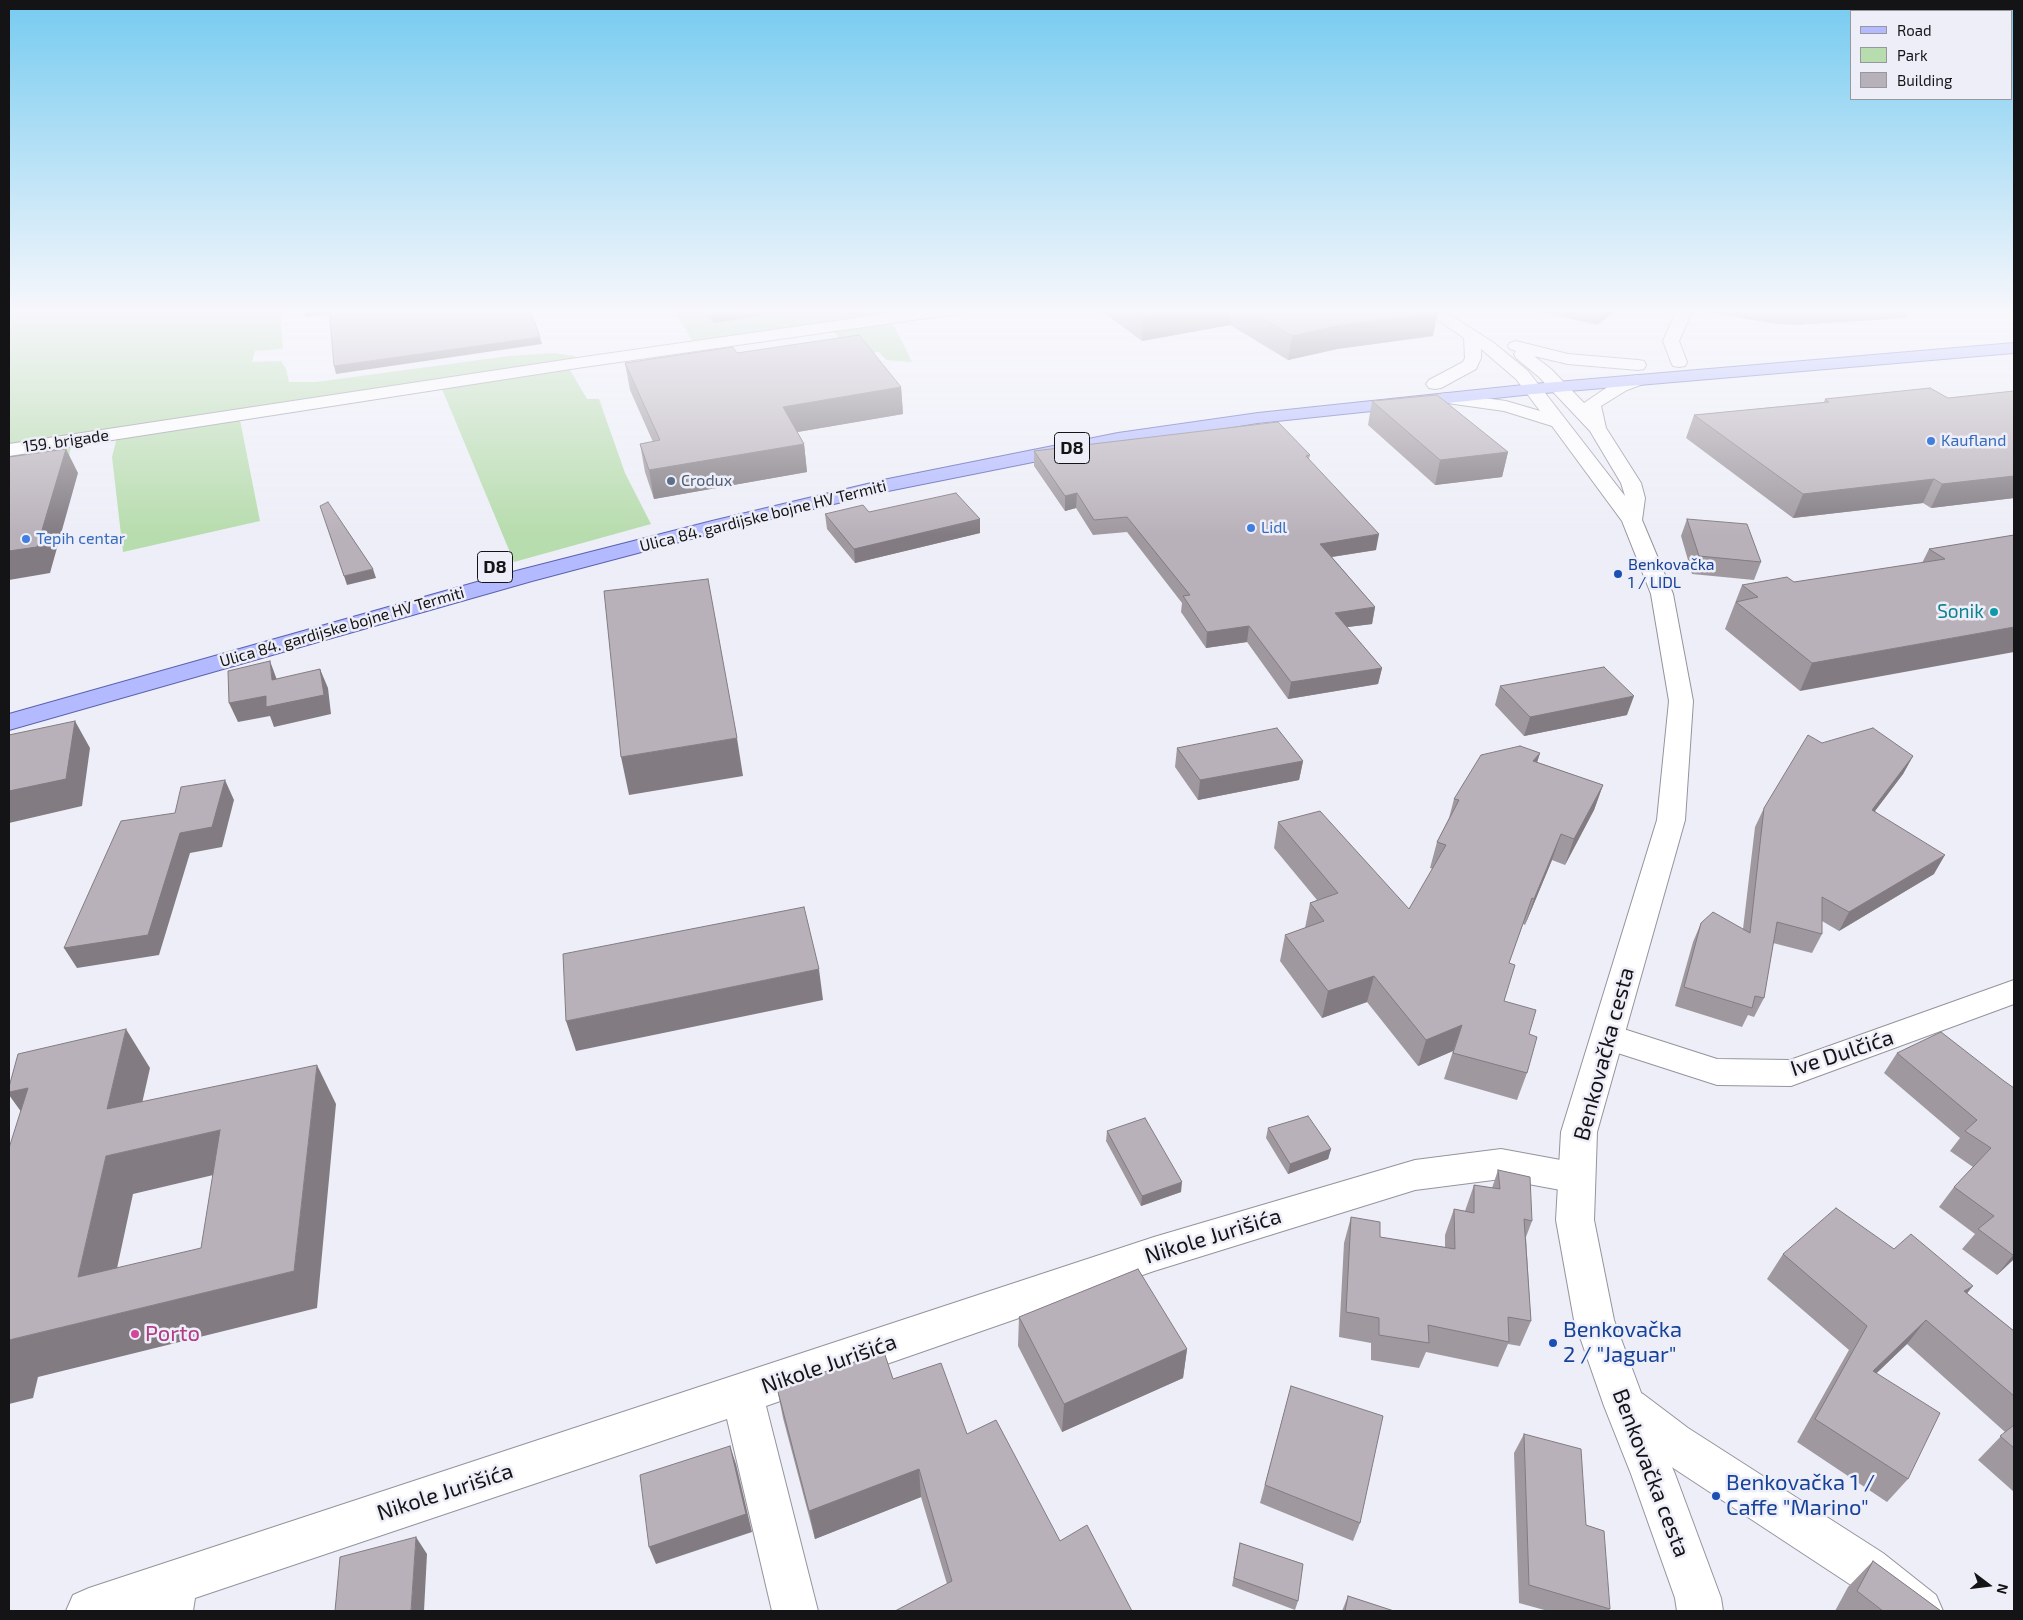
<!DOCTYPE html>
<html>
<head>
<meta charset="utf-8">
<style>
  body { margin:0 }
  #map { position:relative; width:2023px; height:1620px; overflow:hidden; background:#eeeef8; font-family:"Exo 2",sans-serif }
  canvas { display:block }
  .frame { position:absolute; inset:0; border:10px solid #141417; pointer-events:none }
  .legend { position:absolute; left:1850px; top:10px; width:162px; height:90px; box-sizing:border-box; background:#eeeef8; border:1px solid #97979e; margin:0; padding:6px 9px; list-style:none; font-size:15px; color:#141417 }
  .legend li { display:flex; align-items:center; gap:10px; height:25px }
  .legend b { width:25px; border:1px solid #97979e }
  .north { position:absolute; left:1963px; top:1560px; width:50px; height:50px; -webkit-text-stroke:4px #eeeef8; paint-order:stroke; rotate:105deg; font-size:14px; font-weight:700; line-height:20px; text-align:center; color:#141417 }
  .north::after { content:''; display:block; margin:auto; width:18px; height:22px; background:#141417; clip-path:polygon(50% 0,100% 100%,50% 72%,0 100%) }
</style>
</head>
<body>
<div id="map">
<canvas width="2023" height="1620"></canvas>
<div class="frame"></div>
<ul class="legend">
<li><b style="height:6px;background:#b3baff"></b>Road</li>
<li><b style="height:14px;background:#b7dcad"></b>Park</li>
<li><b style="height:14px;background:#b9b1b9"></b>Building</li>
</ul>
<div class="north">N</div>
</div>
<script>
const ctx = document.querySelector('canvas').getContext('2d');
ctx.lineJoin = 'round';
function fillPath(path, color) {
  ctx.fillStyle = color;
  ctx.fill(path, 'evenodd');
}
function toPath(rows) {
  const path = new Path2D();
  for (const r of rows) {
    path.moveTo(r[0], r[1]);
    for (let i = 2; i < r.length; i += 2) path.lineTo(r[i], r[i + 1]);
  }
  return path;
}
function trace(path, color, width, dash) {
  ctx.strokeStyle = color;
  ctx.lineWidth = width;
  ctx.lineCap = dash ? 'butt' : 'round';
  ctx.setLineDash(dash || []);
  ctx.stroke(path);
}
function drawText(font, color, halo, rows, align = 'center') {
  ctx.font = font + ' "Exo 2",sans-serif';
  ctx.lineWidth = 5;
  ctx.setLineDash([]);
  ctx.textBaseline = 'middle';
  ctx.strokeStyle = halo;
  ctx.fillStyle = color;
  for (const [text, x, y, turn = 0] of rows) {
    ctx.save();
    ctx.translate(x, y);
    ctx.rotate((+turn || 0) * Math.PI / 180);
    ctx.textAlign = isNaN(turn) ? turn : align;
    if (halo) ctx.strokeText(text, 0, 0);
    ctx.fillText(text, 0, 0);
    ctx.restore();
  }
}
const green = toPath([
  [9,309,280,309,283,349,255,351,252,362,281,361,286,369,289,382,316,382,509,356,553,353,575,356,577,363,567,365,587,399,599,399,625,473,651,524,514,562,440,384,239,415,260,521,123,552,112,457,118,433,72,440,68,463,9,471],
  [673,309,955,309,891,319,912,362,886,360,879,352,850,355,831,327,696,347]
]);
const street = toPath([
  [919,309,963,309,961,312,955,314,577,368,9,456,9,444,577,358,919,309],
  [1677,309,1693,309,1679,341,1687,362,1685,366,1679,367,1673,366,1671,362,1663,341,1677,309],
  [2014,980,2014,1004,1791,1086,1717,1085,1596,1046,1592,1037,1596,1028,1608,1024,1717,1059,1790,1060,2014,980],
  [1501,1149,1577,1163,1590,1167,1595,1178,1590,1189,1577,1193,1501,1179,1415,1190,1154,1271,766,1406,818,1611,772,1611,727,1419,195,1598,193,1611,66,1611,73,1595,89,1588,1154,1237,1415,1160,1501,1149],
  [1628,1388,1643,1394,1688,1428,1883,1553,1936,1595,1943,1611,1883,1611,1851,1585,1658,1458,1613,1422,1607,1408,1613,1394,1628,1388]
]);
const secondary = toPath([
  [1422,309,1441,309,1494,343,1528,371,1625,496,1621,483,1590,431,1539,377,1516,358,1514,354,1516,351,1510,349,1508,346,1510,343,1516,341,1568,354,1638,360,1644,361,1646,365,1644,369,1638,370,1568,364,1534,356,1551,369,1584,403,1615,382,1637,375,1643,376,1646,380,1643,384,1627,390,1601,406,1606,428,1641,483,1645,498,1642,520,1673,594,1693,701,1685,820,1597,1132,1594,1220,1614,1320,1646,1406,1675,1474,1721,1598,1723,1611,1677,1611,1675,1598,1631,1474,1604,1406,1574,1320,1556,1220,1561,1132,1657,820,1669,701,1651,594,1622,521,1552,426,1504,411,1447,403,1441,402,1438,398,1441,394,1447,393,1506,401,1540,411,1516,379,1481,349,1481,358,1476,369,1441,388,1435,389,1429,388,1426,384,1429,380,1463,362,1465,358,1464,338,1422,309]
]);
const primary = toPath([
  [2014,343,2014,353,1533,394,1258,423,1118,445,888,491,717,532,532,581,9,730,9,714,516,571,712,521,888,479,1118,433,1258,413,1533,384,2014,343]
]);
const wall = toPath([
  [704,309,800,309,713,323],
  [1099,309,1433,309,1433,336,1337,349,1288,360,1230,325,1142,341],
  [1529,309,1618,309,1597,325],
  [1700,309,1909,309,1905,318,1798,325,1776,324,1700,311],
  [737,353,901,387,903,414,797,432,804,444,807,472,654,499,645,472,640,444,653,442,630,390,625,363],
  [2014,391,2014,498,1931,508,1923,503,1793,518,1686,438,1694,415,1824,402,1825,399,1948,398],
  [1372,401,1508,452,1502,477,1435,485,1368,425],
  [1034,451,1310,455,1309,459,1376,550,1332,557,1375,607,1372,624,1347,627,1382,668,1378,684,1288,699,1247,642,1206,648,1181,612,1182,603,1127,532,1093,535,1076,508,1065,511,1034,466],
  [825,514,980,519,980,533,855,563,827,529],
  [1687,519,1761,562,1754,580,1692,574,1681,536],
  [2014,535,1800,691,1725,629,1742,585,1794,582,1922,563,1929,549],
  [1500,686,1627,715,1524,736,1495,705],
  [1822,743,1913,756,1903,774,1875,811,1934,874,1839,931,1822,921,1822,934,1812,953,1773,943,1764,998,1754,1017,1748,1015,1742,1027,1675,1006,1693,942,1701,923,1743,929,1755,827,1764,808],
  [1177,748,1303,761,1299,780,1198,800,1175,767],
  [1540,753,1537,762,1603,785,1594,810,1565,865,1552,860,1525,925,1523,924,1509,963,1504,1001,1529,1034,1527,1073,1517,1100,1444,1079,1453,1051,1418,1066,1367,1002,1322,1018,1280,961,1285,935,1305,928,1310,903,1317,900,1274,848,1278,822,1409,909,1433,869,1430,868,1437,842,1449,818,1454,799],
  [1897,1053,2004,1081,2014,1259,1997,1275,1962,1249,1975,1234,1939,1207,1954,1187,1973,1167,1950,1151,1960,1138,1884,1073],
  [1268,1128,1331,1149,1328,1159,1288,1174,1266,1138],
  [1107,1131,1181,1192,1141,1206,1106,1141],
  [1498,1170,1532,1221,1526,1237,1531,1321,1520,1346,1508,1344,1498,1367,1426,1352,1419,1368,1371,1360,1371,1343,1339,1337,1344,1243,1351,1217,1380,1237,1445,1247,1445,1235,1454,1209,1465,1211,1474,1185,1492,1188],
  [1894,1249,1967,1293,2014,1331,2014,1492,1978,1460,2005,1432,1907,1344,1876,1373,1908,1479,1887,1502,1797,1442,1849,1350,1767,1279,1783,1254],
  [1019,1317,1187,1349,1183,1378,1062,1432,1018,1346],
  [893,1379,967,1434,1060,1541,947,1584,921,1497,815,1539,783,1418,777,1388],
  [1291,1386,1360,1523,1353,1541,1260,1503],
  [1524,1434,1586,1525,1610,1609,1608,1611,1548,1611,1519,1603,1514,1453],
  [1240,1543,1298,1601,1295,1610,1232,1586],
  [1873,1561,1941,1611,1835,1611,1848,1587],
  [1348,1596,1394,1611,1342,1611]
]);
const shadedWall = toPath([
  [303,309,330,309,331,313,305,317],
  [711,309,800,309,713,323],
  [1187,309,1232,309,1230,325,1142,341,1143,317],
  [1602,309,1618,309,1597,325],
  [1438,312,1433,336,1337,349,1288,360,1292,336,1341,325],
  [540,337,542,344,336,374,334,366],
  [901,387,903,414,786,434,783,407],
  [804,444,807,472,654,499,649,470],
  [66,449,78,473,50,573,9,580,9,551],
  [1508,452,1502,477,1435,485,1440,460],
  [2014,476,2014,498,1931,508,1942,484],
  [1934,479,1923,503,1793,518,1803,494],
  [1077,493,1076,508,1065,511,1065,496],
  [980,519,980,533,855,563,854,549],
  [1379,534,1376,550,1318,559,1320,544],
  [373,569,376,578,347,585,344,576],
  [1375,607,1372,624,1332,629,1335,613],
  [1249,626,1247,642,1206,648,1207,632],
  [2014,627,2014,652,1800,691,1812,663],
  [270,661,277,680,272,680],
  [1382,668,1378,684,1288,699,1291,682],
  [320,669,328,688,331,714,274,727,270,716,238,722,229,703],
  [1634,696,1627,715,1524,736,1530,717],
  [75,721,90,748,82,806,9,823,9,791],
  [737,738,743,776,629,795,621,757],
  [1540,753,1532,779,1533,761],
  [1913,756,1903,774,1862,828,1872,810],
  [1303,761,1299,780,1198,800,1200,780],
  [225,780,234,800,222,847,190,853,159,955,77,968,64,948,180,833],
  [1603,785,1594,810,1565,865,1574,839],
  [1561,834,1552,860,1525,925,1534,899],
  [1945,855,1934,874,1839,931,1849,912],
  [819,969,823,1000,576,1051,566,1021],
  [1374,976,1367,1002,1322,1018,1328,991],
  [1462,1025,1453,1051,1418,1066,1426,1040],
  [126,1029,150,1068,132,1148,107,1109],
  [317,1065,336,1104,317,1308,38,1377,33,1398,9,1404,9,1340,294,1271],
  [28,1088,35,1131,9,1095,9,1092],
  [220,1130,243,1168,133,1194,107,1315,78,1277,106,1156],
  [1331,1149,1328,1159,1288,1174,1290,1164],
  [1182,1182,1181,1192,1141,1206,1142,1196],
  [2014,1254,2014,1259,1997,1275],
  [1973,1286,1953,1311,1964,1291],
  [1926,1320,1907,1344,1854,1395,1873,1371],
  [1187,1349,1183,1378,1062,1432,1064,1404],
  [730,1446,736,1464,752,1532,656,1564,649,1547],
  [919,1469,921,1497,815,1539,809,1511],
  [416,1537,427,1554,424,1611,411,1611]
]);
const building = toPath([
  [329,309,530,309,540,337,334,366,329,309],
  [1133,309,1187,309,1143,317,1133,309],
  [1247,309,1433,309,1438,312,1341,325,1292,336,1247,309],
  [859,335,901,387,783,407,804,444,649,470,640,444,660,440,625,363,733,347,737,353,859,335],
  [1930,388,1948,398,2014,391,2014,476,1942,484,1934,479,1803,494,1694,415,1829,402,1825,399,1930,388],
  [1437,395,1508,452,1440,460,1372,401,1437,395],
  [1278,422,1310,455,1306,456,1379,534,1320,544,1375,607,1335,613,1382,668,1291,682,1249,626,1207,632,1183,596,1190,595,1127,517,1094,520,1077,493,1065,496,1034,451,1278,422],
  [66,449,37,547,9,551,9,457,66,449],
  [956,493,980,519,854,549,825,514,863,505,869,512,956,493],
  [328,502,373,569,344,576,320,506,328,502],
  [1687,519,1747,524,1761,562,1699,556,1687,519],
  [2014,535,2014,627,1812,663,1736,602,1758,597,1742,585,1787,577,1794,582,1945,559,1929,549,2014,535],
  [708,579,737,738,621,757,604,591,708,579],
  [270,661,272,680,320,669,324,695,266,707,266,696,229,703,228,671,270,661],
  [1604,667,1634,696,1530,717,1500,686,1604,667],
  [75,721,66,779,9,791,9,735,75,721],
  [1277,728,1303,761,1200,780,1177,748,1277,728],
  [1873,728,1913,756,1872,810,1945,855,1849,912,1822,897,1822,934,1777,922,1764,998,1755,996,1752,1008,1684,987,1701,923,1713,912,1750,933,1764,808,1808,735,1822,743,1873,728],
  [1520,746,1540,753,1533,761,1603,785,1574,839,1561,834,1534,899,1532,898,1509,963,1515,965,1504,1001,1536,1010,1529,1034,1537,1037,1527,1073,1453,1053,1462,1025,1426,1040,1374,976,1328,991,1285,935,1324,921,1310,903,1338,893,1278,822,1320,811,1409,909,1446,845,1437,842,1459,800,1454,799,1481,755,1520,746],
  [225,780,212,827,180,833,148,935,64,948,121,821,175,813,181,787,225,780],
  [804,907,819,969,566,1021,563,954,804,907],
  [126,1029,107,1109,317,1065,294,1271,9,1340,9,1148,28,1088,9,1092,9,1087,18,1054,126,1029],
  [220,1130,201,1248,78,1277,106,1156,220,1130],
  [1941,1032,2004,1081,2014,1088,2014,1254,2013,1255,1978,1229,1994,1216,1954,1187,1991,1148,1965,1131,1977,1120,1897,1053,1941,1032],
  [1308,1116,1331,1149,1290,1164,1268,1128,1308,1116],
  [1145,1118,1182,1182,1142,1196,1107,1131,1145,1118],
  [1498,1170,1530,1177,1532,1221,1524,1219,1531,1321,1508,1317,1509,1342,1428,1325,1429,1343,1379,1335,1379,1318,1346,1312,1351,1217,1380,1222,1380,1237,1455,1249,1454,1209,1474,1213,1474,1185,1500,1189,1498,1170],
  [1836,1208,1894,1249,1911,1234,1973,1286,1964,1291,2014,1331,2014,1396,1926,1320,1873,1371,1940,1413,1908,1479,1815,1419,1867,1326,1783,1254,1836,1208],
  [1138,1269,1187,1349,1064,1404,1019,1317,1138,1269],
  [884,1352,893,1379,941,1363,967,1434,996,1420,1060,1541,1087,1525,1132,1611,895,1611,952,1581,919,1469,809,1511,777,1388,884,1352],
  [1291,1386,1383,1416,1360,1523,1265,1485,1291,1386],
  [2014,1425,2014,1448,2000,1436,2014,1425],
  [1524,1434,1581,1449,1586,1525,1604,1531,1610,1609,1529,1585,1524,1434],
  [730,1446,746,1514,649,1547,640,1475,730,1446],
  [416,1537,411,1611,335,1611,340,1557,416,1537],
  [1240,1543,1303,1564,1298,1601,1234,1578,1240,1543],
  [1873,1561,1941,1611,1883,1611,1857,1591,1873,1561],
  [1348,1596,1394,1611,1345,1611,1348,1596]
]);
const markers = [
  [1931,441,5,"#3f7fe0"],
  [671,481,5,"#5c6f8a"],
  [1251,528,5,"#3f7fe0"],
  [26,539,5,"#3f7fe0"],
  [1618,574,5,"#1a4fb4"],
  [1994,612,5,"#0f9aa8"],
  [135,1334,5,"#d1479c"],
  [1553,1343,5,"#1a4fb4"],
  [1716,1496,5,"#1a4fb4"]
];
const farStreetnames = [
  ["159. brigade",66,441,-8],
  ["Ulica 84. gardijske bojne HV Termiti",763,516,-14],
  ["Ulica 84. gardijske bojne HV Termiti",342,627,-16]
];
const farShopnames = [
  ["Kaufland",1941,441],
  ["Lidl",1261,528],
  ["Tepih centar",36,539]
];
const farServicenames = [
  ["Crodux",681,481]
];
const farTransitnames = [
  ["Benkovačka",1628,565],
  ["1 / LIDL",1628,583]
];
const shields = [
  [1072,448,35],
  [495,567,35]
];
const shieldNames = [
  ["D8",1072,448],
  ["D8",495,567]
];
const cultureNames = [
  ["Sonik",1984,612]
];
const nearStreetnames = [
  ["Ive Dulčića",1842,1053,-18],
  ["Benkovačka cesta",1604,1054,-75],
  ["Nikole Jurišića",1213,1236,-17],
  ["Nikole Jurišića",829,1364,-19],
  ["Benkovačka cesta",1651,1473,69],
  ["Nikole Jurišića",445,1492,-18]
];
const nearTransitnames = [
  ["Benkovačka",1563,1330],
  ["2 / \"Jaguar\"",1563,1355],
  ["Benkovačka 1 /",1726,1483],
  ["Caffe \"Marino\"",1726,1508]
];
const nearHotelnames = [
  ["Porto",145,1334]
];
fillPath(green, '#b7dcad');
trace(street, '#93949d', 2);
trace(secondary, '#93949d', 2);
trace(primary, '#5b62ae', 2);
fillPath(street, '#fff');
fillPath(secondary, '#fff');
fillPath(primary, '#b3baff');
fillPath(wall, '#9f989f');
fillPath(shadedWall, '#827c82');
fillPath(building, '#b9b1b9');
trace(building, '#827c82', 1);
const sky = ctx.createLinearGradient(0, 0, 0, 536);
sky.addColorStop(0, '#76cbf0');
sky.addColorStop(0.58, '#f7f7fc');
sky.addColorStop(1, '#f7f7fc00');
ctx.fillStyle = sky;
ctx.fillRect(0, 0, 2023, 536);
for (const [x, y, r, color] of markers) {
  const dot = new Path2D();
  dot.arc(x, y, r, 0, 2 * Math.PI);
  ctx.fillStyle = color;
  ctx.fill(dot);
  trace(dot, '#eeeef8', 2);
}
drawText('16px', '#141417', '#eeeef8', farStreetnames);
drawText('16px', '#366cbe', '#eeeef8', farShopnames, 'left');
drawText('16px', '#4e5e75', '#eeeef8', farServicenames, 'left');
drawText('16px', '#164399', '#eeeef8', farTransitnames, 'left');
for (const [x, y, w] of shields) {
  const box = new Path2D();
  box.roundRect(x - w / 2, y - 15.5, w, 31, 4);
  ctx.fillStyle = '#eeeef8';
  ctx.fill(box);
  trace(box, '#141417', 1);
}
drawText('bold 18px', '#141417', null, shieldNames);
drawText('19px', '#0d838f', '#eeeef8', cultureNames, 'right');
drawText('22px', '#141417', '#eeeef8', nearStreetnames);
drawText('22px', '#164399', '#eeeef8', nearTransitnames, 'left');
drawText('22px', '#b23c85', '#eeeef8', nearHotelnames, 'left');
</script>
</body>
</html>
